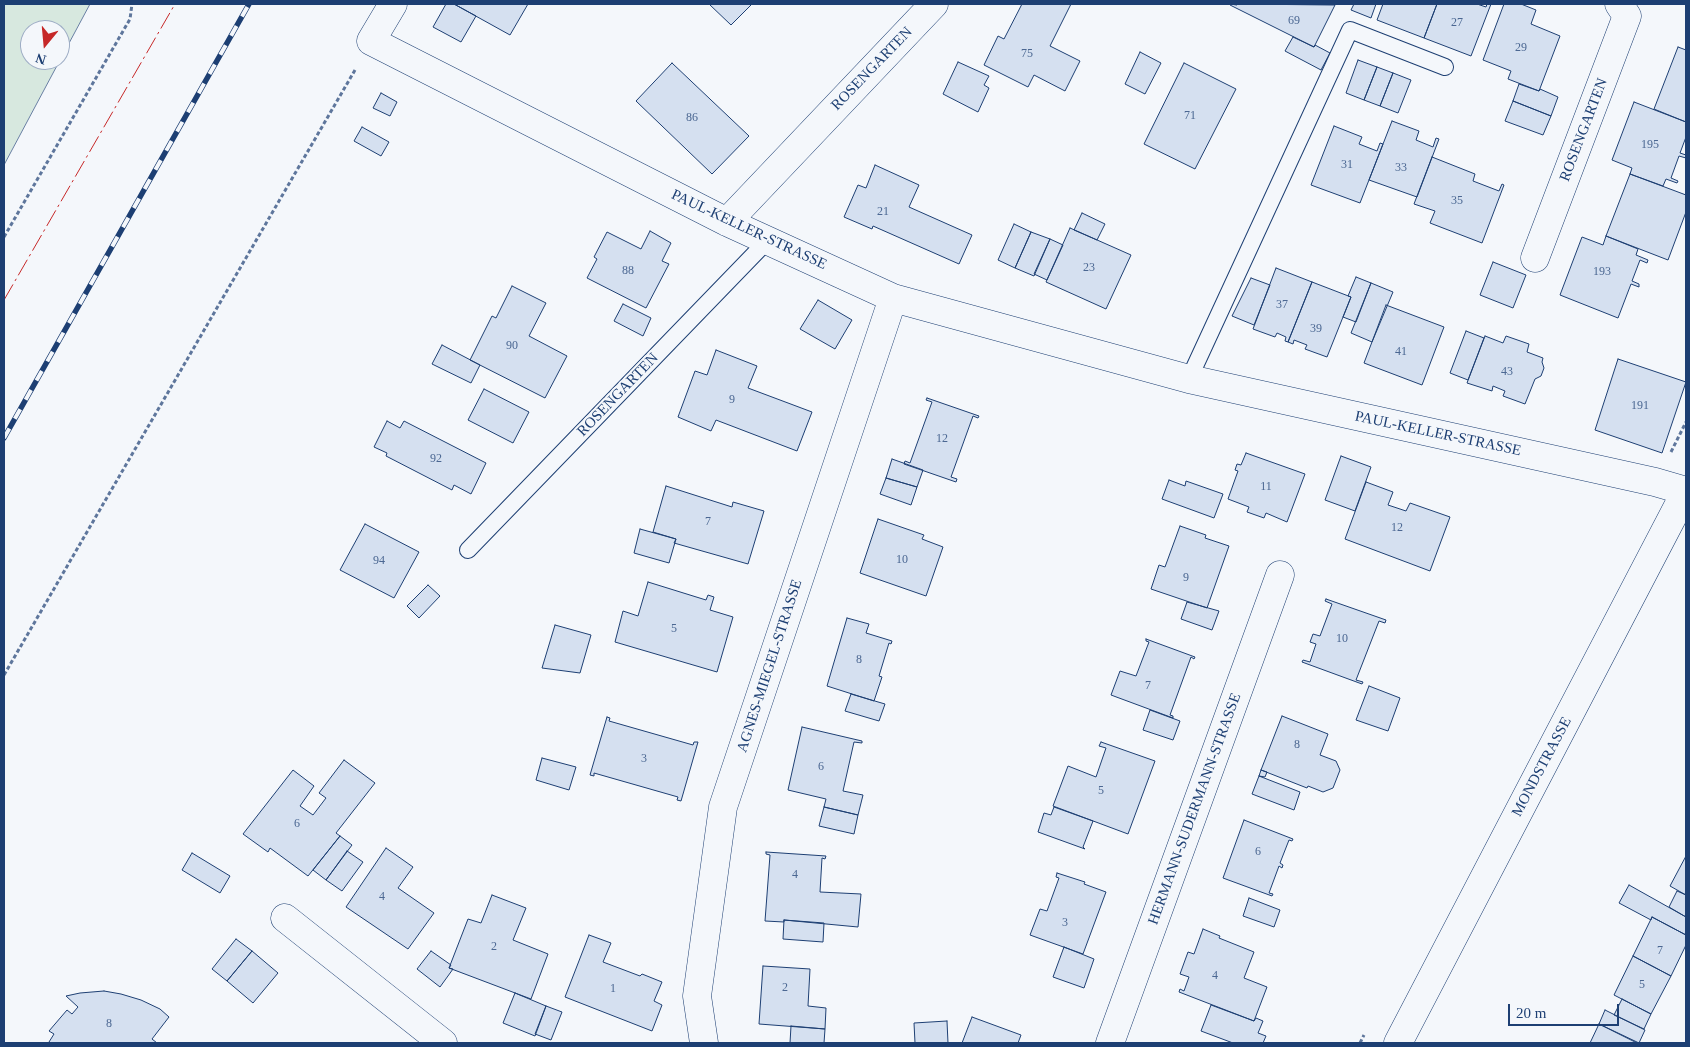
<!DOCTYPE html>
<html>
<head>
<meta charset="utf-8">
<style>
  body { margin:0 }
  #map { position:relative; width:1690px; height:1047px; overflow:hidden; background:#f4f7fb; font-family:Georgia,serif }
  canvas { display:block }
  .frame { position:absolute; inset:0; border:5px solid #1d3f73; pointer-events:none }
  .north { position:absolute; left:20px; top:20px; width:50px; height:50px; box-sizing:border-box; background:#f4f7fb; border:1px solid #9eadc5; border-radius:50%; rotate:197deg; font-size:14px; font-weight:700; line-height:20px; text-align:center; color:#1d3f73 }
  .north::after { content:''; display:block; margin:auto; width:18px; height:22px; background:#c62828; clip-path:polygon(50% 0,100% 100%,50% 72%,0 100%) }
  .scale { position:absolute; left:1508px; top:1004px; width:111px; height:22px; box-sizing:border-box; border:2px solid #1d3f73; border-top:0; padding-left:6px; font-size:15px; line-height:18px; white-space:nowrap; color:#1d3f73; -webkit-text-stroke:4px #f4f7fb; paint-order:stroke }
</style>
</head>
<body>
<div id="map">
<canvas width="1690" height="1047"></canvas>
<div class="frame"></div>
<div class="north">N</div>
<div class="scale">20 m</div>
</div>
<script>
const ctx = document.querySelector('canvas').getContext('2d');
ctx.lineJoin = 'round';
function fillPath(path, color) {
  ctx.fillStyle = color;
  ctx.fill(path, 'evenodd');
}
function toPath(rows) {
  const path = new Path2D();
  for (const r of rows) {
    path.moveTo(r[0], r[1]);
    for (let i = 2; i < r.length; i += 2) path.lineTo(r[i], r[i + 1]);
  }
  return path;
}
function trace(path, color, width, dash) {
  ctx.strokeStyle = color;
  ctx.lineWidth = width;
  ctx.lineCap = dash ? 'butt' : 'round';
  ctx.setLineDash(dash || []);
  ctx.stroke(path);
}
function drawText(font, color, halo, rows, align = 'center') {
  ctx.font = font + ' Georgia,serif';
  ctx.lineWidth = 4;
  ctx.setLineDash([]);
  ctx.textBaseline = 'middle';
  ctx.strokeStyle = halo;
  ctx.fillStyle = color;
  for (const [text, x, y, turn = 0] of rows) {
    ctx.save();
    ctx.translate(x, y);
    ctx.rotate((+turn || 0) * Math.PI / 180);
    ctx.textAlign = isNaN(turn) ? turn : align;
    if (halo) ctx.strokeText(text, 0, 0);
    ctx.fillText(text, 0, 0);
    ctx.restore();
  }
}
const green = toPath([
  [4,4,90,4,60,60,60,30,30,30,30,60,60,60,4,165,4,4]
]);
const building = toPath([
  [446,4,454,4,476,16,461,42,433,27,446,4],
  [454,4,528,4,510,35,454,4],
  [709,4,752,4,731,25,709,4],
  [1022,4,1071,4,1050,46,1080,61,1065,91,1034,75,1028,87,984,65,998,36,1004,39,1022,4],
  [1230,4,1237,5,1238,4,1335,5,1314,47,1230,5,1230,4],
  [1354,4,1376,4,1371,18,1351,10,1354,4],
  [1383,4,1437,4,1424,38,1377,20,1383,4],
  [1437,4,1477,4,1486,7,1487,4,1491,4,1471,56,1424,38,1437,4],
  [1504,4,1521,4,1536,10,1531,24,1560,36,1539,91,1508,79,1511,71,1483,60,1504,4],
  [1293,37,1314,47,1315,45,1330,53,1321,70,1285,51,1293,37],
  [1678,47,1686,50,1686,122,1654,109,1678,47],
  [1140,52,1161,63,1145,94,1125,84,1140,52],
  [1358,60,1377,67,1364,100,1346,93,1358,60],
  [958,62,989,76,984,85,989,88,978,112,943,94,958,62],
  [672,63,749,136,712,174,636,101,672,63],
  [1184,63,1236,89,1195,169,1144,144,1184,63],
  [1377,67,1393,73,1380,106,1364,100,1377,67],
  [1393,73,1411,80,1398,113,1380,106,1393,73],
  [1519,84,1539,91,1540,89,1558,97,1551,116,1513,101,1519,84],
  [381,93,397,102,390,116,373,108,381,93],
  [1513,101,1551,116,1543,135,1505,121,1513,101],
  [1634,102,1686,122,1686,137,1680,153,1686,155,1686,158,1679,156,1671,178,1678,181,1677,183,1666,179,1663,186,1630,174,1632,168,1612,160,1634,102],
  [1392,121,1419,131,1416,140,1433,147,1436,138,1439,139,1417,197,1369,180,1392,121],
  [1334,126,1362,137,1359,144,1377,151,1380,143,1383,144,1360,203,1311,185,1334,126],
  [362,127,389,142,381,156,354,141,362,127],
  [1432,157,1475,174,1473,181,1499,191,1502,184,1504,185,1482,243,1430,223,1435,211,1414,204,1432,157],
  [875,165,919,185,909,207,972,235,959,264,873,226,872,229,844,217,858,185,866,188,875,165],
  [1630,174,1686,195,1686,212,1668,260,1606,236,1630,174],
  [1082,213,1105,224,1097,240,1074,230,1082,213],
  [1014,224,1031,232,1015,268,998,260,1014,224],
  [1070,228,1131,255,1106,309,1046,282,1070,228],
  [650,231,671,243,662,261,669,264,646,308,587,278,597,259,594,257,607,232,641,249,650,231],
  [1031,232,1050,239,1034,276,1015,268,1031,232],
  [1606,236,1638,249,1636,255,1648,260,1647,263,1640,260,1632,281,1639,284,1639,287,1631,284,1618,318,1560,295,1582,237,1603,245,1606,236],
  [1050,239,1063,245,1047,280,1034,274,1050,239],
  [1493,262,1526,275,1513,308,1480,295,1493,262],
  [1276,268,1312,282,1288,342,1285,341,1286,337,1277,333,1275,337,1253,329,1276,268],
  [1356,277,1371,283,1356,322,1343,317,1351,297,1348,296,1356,277],
  [1251,278,1270,285,1254,325,1232,316,1251,278],
  [1312,282,1351,297,1327,357,1305,349,1307,345,1294,340,1293,344,1288,342,1312,282],
  [1371,283,1393,292,1372,342,1351,333,1371,283],
  [512,286,546,303,529,336,567,356,545,398,470,360,492,316,496,318,512,286],
  [818,300,852,320,835,349,800,329,818,300],
  [623,304,651,318,643,336,614,321,623,304],
  [1386,305,1444,327,1422,385,1364,363,1386,305],
  [1466,331,1484,338,1468,380,1450,373,1466,331],
  [1485,336,1503,343,1506,336,1529,344,1527,352,1543,358,1542,362,1544,368,1541,376,1535,379,1525,404,1503,396,1505,391,1493,386,1492,391,1467,383,1485,336],
  [442,345,480,365,471,383,432,364,442,345],
  [716,350,757,366,748,388,812,412,797,451,716,420,711,431,678,417,695,371,707,375,716,350],
  [1618,359,1686,382,1662,453,1595,430,1618,359],
  [484,389,529,412,513,443,468,420,484,389],
  [927,398,979,416,978,418,973,416,951,477,957,479,956,482,904,464,905,461,910,463,932,402,926,400,927,398],
  [387,421,400,428,404,421,486,463,471,494,454,485,452,490,386,456,387,453,374,447,387,421],
  [1246,453,1305,474,1287,522,1266,513,1264,518,1247,512,1249,507,1228,499,1238,471,1235,470,1237,464,1241,465,1246,453],
  [1341,456,1371,467,1355,511,1325,500,1341,456],
  [892,459,923,470,917,487,886,478,892,459],
  [886,478,917,487,911,505,880,494,886,478],
  [1169,480,1185,486,1186,481,1223,494,1214,518,1162,499,1169,480],
  [1366,482,1393,492,1388,505,1406,511,1410,503,1450,517,1430,571,1345,539,1366,482],
  [666,486,732,507,733,502,764,511,748,564,674,543,676,539,653,532,666,486],
  [878,519,924,535,922,539,943,547,926,596,860,573,878,519],
  [365,524,419,552,394,598,340,570,365,524],
  [1180,526,1206,535,1205,538,1229,546,1207,608,1151,589,1159,565,1165,567,1180,526],
  [640,529,676,539,669,563,634,553,640,529],
  [648,582,706,600,708,595,714,597,710,610,733,617,717,672,615,642,623,611,638,616,648,582],
  [428,585,440,596,419,618,407,606,428,585],
  [1326,599,1386,620,1385,623,1379,621,1356,680,1363,682,1362,684,1302,662,1303,660,1310,662,1316,644,1310,642,1313,634,1320,636,1332,604,1325,601,1326,599],
  [1187,602,1219,611,1212,630,1181,619,1187,602],
  [847,618,869,624,866,633,892,641,891,644,889,643,879,676,882,677,874,701,827,686,847,618],
  [555,625,591,635,580,673,542,668,555,625],
  [1146,639,1195,657,1194,659,1191,657,1170,715,1173,716,1173,718,1111,695,1120,671,1136,676,1149,642,1146,641,1146,639],
  [1369,686,1400,698,1388,731,1356,720,1369,686],
  [851,694,885,704,879,721,845,711,851,694],
  [1150,710,1180,721,1173,740,1143,730,1150,710],
  [1282,716,1328,734,1320,755,1336,761,1340,770,1333,788,1323,792,1308,786,1307,788,1261,770,1282,716],
  [607,717,610,718,609,721,693,745,694,742,698,742,681,801,677,800,678,797,594,773,594,776,590,775,607,717],
  [802,727,862,741,862,743,854,742,843,791,863,795,858,815,824,807,826,799,788,790,802,727],
  [1101,742,1155,761,1128,834,1053,806,1068,766,1096,777,1106,748,1099,746,1101,742],
  [542,758,576,767,569,790,536,780,542,758],
  [344,760,375,783,336,833,340,836,308,876,270,848,268,852,243,834,293,770,314,786,300,806,313,815,326,798,319,793,344,760],
  [1261,770,1267,772,1265,777,1259,776,1261,770],
  [1259,776,1300,792,1294,810,1252,794,1259,776],
  [824,807,858,815,854,834,819,826,824,807],
  [1054,807,1093,821,1083,847,1085,849,1038,832,1044,813,1051,815,1054,807],
  [1244,820,1293,839,1292,841,1289,840,1280,863,1283,865,1282,868,1279,866,1269,893,1273,894,1272,896,1223,878,1244,820],
  [340,836,352,845,326,880,313,870,340,836],
  [386,848,413,867,398,888,434,913,408,949,346,907,386,848],
  [347,851,363,862,342,891,326,880,347,851],
  [766,852,826,856,825,859,822,858,820,892,861,894,858,927,784,920,784,922,765,921,770,855,766,854,766,852],
  [192,853,230,876,220,893,182,870,192,853],
  [1686,856,1686,895,1670,886,1686,856],
  [1057,873,1085,882,1084,884,1106,892,1083,954,1030,935,1040,909,1047,911,1059,878,1056,877,1057,873],
  [1629,885,1686,917,1686,935,1652,917,1651,920,1619,903,1629,885],
  [1677,891,1686,895,1686,917,1669,907,1677,891],
  [492,895,526,908,513,940,548,954,531,999,449,968,468,919,481,923,492,895],
  [1249,898,1280,910,1274,927,1243,916,1249,898],
  [1652,917,1686,935,1686,945,1671,976,1633,956,1652,917],
  [784,920,824,923,823,942,783,939,784,920],
  [1203,929,1220,936,1219,938,1254,952,1244,978,1267,987,1254,1021,1179,992,1180,989,1184,991,1189,977,1180,974,1188,952,1194,954,1203,929],
  [589,935,611,943,603,962,640,976,642,974,662,982,654,1001,662,1005,652,1031,565,997,589,935],
  [236,939,252,951,227,981,212,969,236,939],
  [1064,947,1094,959,1084,988,1053,977,1064,947],
  [252,951,278,973,253,1003,227,981,252,951],
  [431,951,451,965,449,968,453,969,440,987,417,969,431,951],
  [1633,956,1671,976,1651,1014,1614,995,1633,956],
  [763,966,810,969,808,1006,826,1008,825,1029,759,1024,763,966],
  [104,991,121,994,141,1000,160,1009,169,1017,152,1039,157,1043,51,1043,49,1042,54,1034,49,1031,67,1010,72,1014,78,1007,66,996,80,993,104,991],
  [515,993,546,1006,535,1036,503,1023,515,993],
  [1622,999,1651,1014,1644,1029,1614,1015,1622,999],
  [1211,1005,1254,1021,1256,1018,1263,1021,1258,1033,1266,1036,1263,1043,1233,1043,1201,1031,1211,1005],
  [546,1006,562,1012,551,1040,535,1034,546,1006],
  [1605,1010,1645,1030,1639,1043,1599,1024,1605,1010],
  [972,1017,1021,1035,1018,1043,962,1043,972,1017],
  [947,1021,948,1043,915,1043,914,1023,947,1021],
  [1599,1024,1637,1043,1590,1043,1599,1024],
  [791,1026,825,1029,824,1043,790,1043,791,1026]
]);
const path = toPath([
  [4,237,130,19,132,4],
  [1671,452,1686,422],
  [4,675,355,70],
  [1360,1043,1364,1035]
]);
const service = toPath([
  [1189,379,1350,30,1445,67],
  [468,550,768,240]
]);
const minor = toPath([
  [393,4,371,41,727,222,893,298,1189,379,1655,482,1686,491],
  [727,222,934,4],
  [1535,258,1627,16,1619,4],
  [285,918,443,1043],
  [704,1043,697,996,723,807,893,298],
  [1110,1043,1280,575]
]);
const tertiary = toPath([
  [1398,1043,1686,491]
]);
const rail = toPath([
  [4,438,249,4]
]);
const power = toPath([
  [4,300,175,4]
]);
const numberNames = [
  ["69",1294,21],
  ["27",1457,23],
  ["29",1521,48],
  ["75",1027,54],
  ["71",1190,116],
  ["86",692,118],
  ["195",1650,145],
  ["31",1347,165],
  ["33",1401,168],
  ["35",1457,201],
  ["21",883,212],
  ["23",1089,268],
  ["88",628,271],
  ["193",1602,272],
  ["37",1282,305],
  ["39",1316,329],
  ["90",512,346],
  ["41",1401,352],
  ["43",1507,372],
  ["9",732,400],
  ["191",1640,406],
  ["12",942,439],
  ["92",436,459],
  ["11",1266,487],
  ["7",708,522],
  ["12",1397,528],
  ["10",902,560],
  ["94",379,561],
  ["9",1186,578],
  ["5",674,629],
  ["10",1342,639],
  ["8",859,660],
  ["7",1148,686],
  ["8",1297,745],
  ["3",644,759],
  ["6",821,767],
  ["5",1101,791],
  ["6",297,824],
  ["6",1258,852],
  ["4",795,875],
  ["4",382,897],
  ["3",1065,923],
  ["2",494,947],
  ["7",1660,951],
  ["4",1215,976],
  ["5",1642,985],
  ["2",785,988],
  ["1",613,989],
  ["8",109,1024]
];
const streetNames = [
  ["ROSENGARTEN",872,69,-46],
  ["ROSENGARTEN",1584,130,-69],
  ["PAUL-KELLER-STRASSE",749,230,25],
  ["ROSENGARTEN",618,395,-46],
  ["PAUL-KELLER-STRASSE",1438,434,12],
  ["AGNES-MIEGEL-STRASSE",770,666,-72],
  ["MONDSTRASSE",1542,767,-62],
  ["HERMANN-SUDERMANN-STRASSE",1195,809,-70]
];
fillPath(green, '#d7e8df');
trace(green, '#687fa3', 1);
fillPath(building, '#d5e0f0');
trace(building, '#1d3f73', 1);
trace(service, '#1d3f73', 18);
trace(minor, '#1d3f73', 29);
trace(tertiary, '#1d3f73', 29);
trace(path, '#5e769c', 3, [4, 2.5]);
trace(service, '#f4f7fb', 16);
trace(minor, '#f4f7fb', 28);
trace(tertiary, '#f4f7fb', 28);
trace(rail, '#1d3f73', 5.5);
trace(rail, '#f4f7fb', 4, [11]);
trace(power, '#c62828', 1, [18, 4, 2.5, 4]);
drawText('12px', '#4b6792', null, numberNames);
drawText('15px', '#1d3f73', '#f4f7fb', streetNames);
</script>
</body>
</html>
